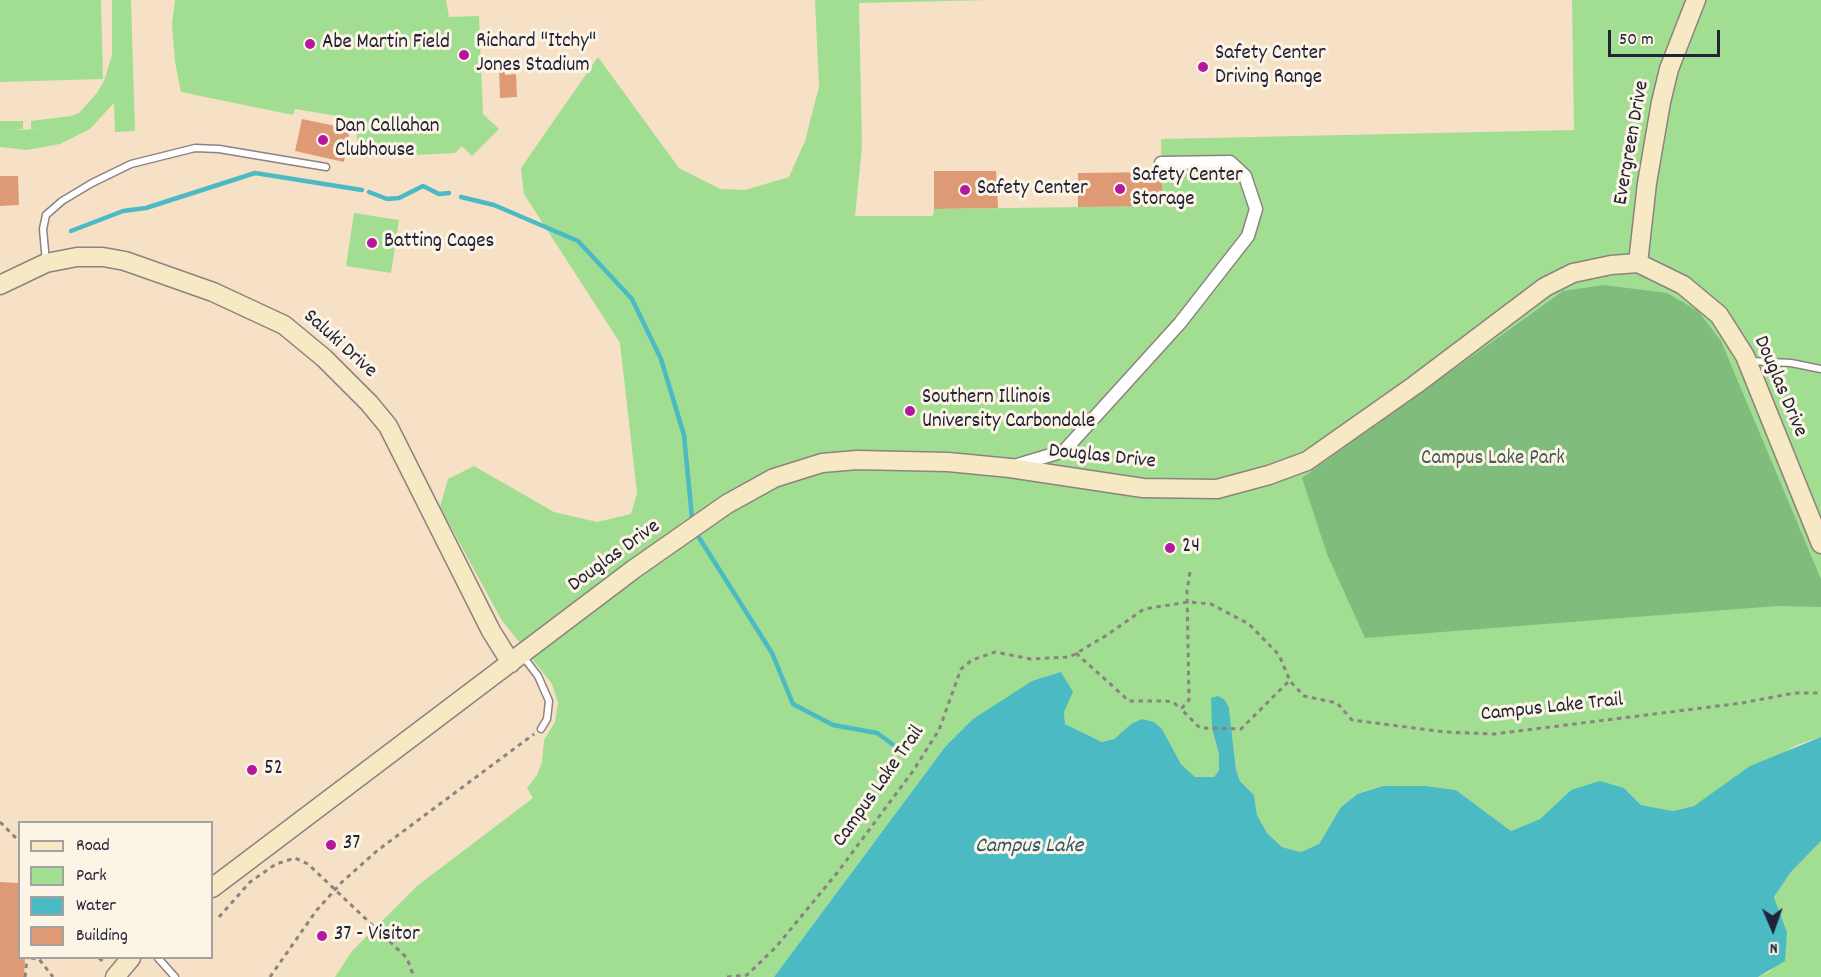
<!DOCTYPE html>
<html>
<head>
<meta charset="utf-8">
<style>
  body { margin:0 }
  #map { position:relative; width:1821px; height:977px; overflow:hidden; background:#f6e1c7; font-family:Dekko,sans-serif }
  canvas { display:block }
  .legend { position:absolute; left:18px; top:821px; width:195px; height:138px; box-sizing:border-box; background:#fcf5e5; border:2px solid #a5a1a1; margin:0; padding:8px 10px; list-style:none; font-size:18px; color:#22223b }
  .legend li { display:flex; align-items:center; gap:12px; height:30px }
  .legend b { width:30px; border:2px solid #a5a1a1 }
  .north { position:absolute; left:1743px; top:899px; width:60px; height:60px; -webkit-text-stroke:4px #fcf5e5; paint-order:stroke; rotate:178deg; font-size:16px; font-weight:700; line-height:24px; text-align:center; color:#22223b }
  .north::after { content:''; display:block; margin:auto; width:21px; height:27px; background:#22223b; clip-path:polygon(50% 0,100% 100%,50% 72%,0 100%) }
  .scale { position:absolute; left:1608px; top:30px; width:112px; height:27px; box-sizing:border-box; border:3px solid #22223b; border-top:0; padding-left:8px; font-size:18px; line-height:21px; white-space:nowrap; color:#22223b; -webkit-text-stroke:4px #fcf5e5; paint-order:stroke }
</style>
</head>
<body>
<div id="map">
<canvas width="1821" height="977"></canvas>
<ul class="legend">
<li><b style="height:8px;background:#f7e9c3"></b>Road</li>
<li><b style="height:16px;background:#a1de92"></b>Park</li>
<li><b style="height:16px;background:#4cbac2"></b>Water</li>
<li><b style="height:16px;background:#de9975"></b>Building</li>
</ul>
<div class="north">N</div>
<div class="scale">50 m</div>
</div>
<script>
const ctx = document.querySelector('canvas').getContext('2d');
ctx.lineJoin = 'round';
function fillPath(path, color) {
  ctx.fillStyle = color;
  ctx.fill(path, 'evenodd');
}
function toPath(rows) {
  const path = new Path2D();
  for (const r of rows) {
    path.moveTo(r[0], r[1]);
    for (let i = 2; i < r.length; i += 2) path.lineTo(r[i], r[i + 1]);
  }
  return path;
}
function trace(path, color, width, dash) {
  ctx.strokeStyle = color;
  ctx.lineWidth = width;
  ctx.lineCap = dash ? 'butt' : 'round';
  ctx.setLineDash(dash || []);
  ctx.stroke(path);
}
function drawText(font, color, halo, rows, align = 'center') {
  ctx.font = font + ' Dekko,sans-serif';
  ctx.lineWidth = 6;
  ctx.setLineDash([]);
  ctx.textBaseline = 'middle';
  ctx.strokeStyle = halo;
  ctx.fillStyle = color;
  for (const [text, x, y, turn = 0] of rows) {
    ctx.save();
    ctx.translate(x, y);
    ctx.rotate((+turn || 0) * Math.PI / 180);
    ctx.textAlign = isNaN(turn) ? turn : align;
    if (halo) ctx.strokeText(text, 0, 0);
    ctx.fillText(text, 0, 0);
    ctx.restore();
  }
}
const green = toPath([
  [0,0,101,0,103,79,0,82],
  [112,0,131,0,135,131,115,132,114,103,90,129,60,144,27,150,0,147,0,121,23,121,23,129,12,130,43,129,31,129,31,121,71,116,79,113,97,93,104,81,112,55],
  [175,0,446,0,449,17,479,16,483,114,499,129,472,156,462,146,455,153,358,158,356,119,295,109,293,115,181,92,175,62,172,25],
  [815,0,991,0,859,3,862,146,855,216,933,216,934,209,1162,206,1161,139,1574,130,1572,0,1821,0,1821,737,1797,745,1694,806,1673,811,1641,805,1624,788,1571,790,1540,819,1511,831,1456,790,1426,786,1383,786,1356,794,1341,807,1319,844,1301,852,1282,847,1267,833,1257,815,1254,795,1240,781,1236,770,1229,708,1212,729,1219,754,1219,770,1214,777,1203,778,1195,777,1181,764,1162,729,1131,724,1114,739,1102,742,1065,724,1064,712,1072,692,945,747,774,977,335,977,352,951,417,886,533,798,527,788,537,775,542,762,544,740,555,722,558,703,552,684,501,619,440,507,448,479,474,466,554,512,597,522,631,514,637,493,620,343,524,194,521,168,598,57,679,168,720,189,745,190,789,177,805,141,819,87],
  [354,213,399,220,391,273,346,266],
  [1821,841,1821,977,1758,977,1771,971,1787,932,1774,897,1791,872]
]);
const forest = toPath([
  [1604,285,1667,293,1698,311,1721,341,1821,579,1821,607,1777,606,1365,638,1327,554,1302,478,1563,291]
]);
const water = toPath([
  [1061,672,1073,692,1064,712,1065,724,1102,742,1114,739,1131,724,1142,719,1154,722,1162,729,1181,764,1195,777,1214,777,1219,770,1219,754,1212,729,1211,698,1218,696,1225,700,1229,708,1236,770,1240,781,1254,795,1257,815,1267,833,1282,847,1301,852,1319,844,1341,807,1357,794,1383,786,1426,786,1456,790,1511,831,1540,819,1571,790,1600,781,1624,788,1641,805,1673,811,1694,806,1750,766,1821,737,1821,841,1791,872,1774,897,1787,932,1785,961,1758,977,774,977,945,747,973,719,1032,681]
]);
const stream = toPath([
  [369,192,387,199,399,198,423,186,439,194,449,193],
  [461,197,494,205,578,241,632,299,661,359,684,435,692,518],
  [71,231,123,211,146,208,255,173,362,190],
  [698,536,772,653,793,704,833,725,877,733,895,746]
]);
const building = toPath([
  [499,68,505,68,505,75,516,74,517,97,500,98],
  [302,119,350,129,344,162,295,151],
  [934,171,996,171,998,208,934,209],
  [1162,172,1162,206,1078,207,1078,173],
  [0,176,18,176,19,205,0,206],
  [0,882,20,883,20,958,25,958,24,977,0,977]
]);
const path = toPath([
  [1190,572,1187,591,1189,700,1181,709,1200,728,1241,729,1289,681],
  [1076,653,1129,701,1165,701,1173,702,1181,709],
  [0,822,20,842],
  [219,917,250,882,276,864,295,858,308,864,407,958,414,977],
  [31,958,39,959,53,977],
  [99,958,105,963],
  [25,977,27,958],
  [270,977,316,911,342,882,378,850,534,734],
  [727,977,747,975,776,947,837,873,913,771,939,730,961,669,972,660,995,652,1031,659,1070,657,1107,635,1144,609,1188,602,1211,604,1249,624,1279,655,1290,681,1304,696,1337,703,1352,720,1445,732,1494,734,1742,703,1794,693,1821,693]
]);
const lane = toPath([
  [46,262,43,229,46,215,62,201,92,183,131,164,195,148,219,149,326,167],
  [1750,361,1791,363,1821,369],
  [522,655,538,676,549,701,547,719,541,729],
  [158,958,175,977]
]);
const street = toPath([
  [1014,466,1064,451,1180,323,1248,236,1256,209,1245,176,1230,162,1161,163]
]);
const secondary = toPath([
  [1638,263,1647,183,1661,102,1669,69,1696,0],
  [0,285,46,263,77,257,103,257,125,261,213,292,284,325,324,358,369,403,388,426,491,631,511,663],
  [212,888,634,569,727,504,774,478,822,463,857,460,948,462,1010,468,1143,488,1217,489,1269,475,1307,461,1415,385,1545,287,1573,273,1611,265,1638,263,1683,285,1719,315,1745,356,1821,544],
  [115,977,131,958]
]);
const markers = [
  [310,44,6,"#b5179e"],
  [464,55,6,"#b5179e"],
  [1203,67,6,"#b5179e"],
  [323,140,6,"#b5179e"],
  [1120,189,6,"#b5179e"],
  [965,190,6,"#b5179e"],
  [372,243,6,"#b5179e"],
  [910,411,6,"#b5179e"],
  [1170,548,6,"#b5179e"],
  [252,770,6,"#b5179e"],
  [331,845,6,"#b5179e"],
  [322,936,6,"#b5179e"]
];
const poiNames = [
  ["Richard \"Itchy\"",476,43],
  ["Jones Stadium",476,67],
  ["Abe Martin Field",322,44],
  ["Safety Center",1215,55],
  ["Driving Range",1215,79],
  ["Dan Callahan",335,128],
  ["Clubhouse",335,152],
  ["Safety Center",1132,177],
  ["Storage",1132,201],
  ["Safety Center",977,190],
  ["Batting Cages",384,243],
  ["Southern Illinois",922,399],
  ["University Carbondale",922,423],
  ["24",1182,548],
  ["52",264,770],
  ["37",343,845],
  ["37 - Visitor",334,936]
];
const streetNames = [
  ["Evergreen Drive",1633,143,-80],
  ["Saluki Drive",339,345,42],
  ["Douglas Drive",1779,387,67],
  ["Douglas Drive",1102,458,6],
  ["Douglas Drive",615,557,-36],
  ["Campus Lake Trail",1552,709,-6],
  ["Campus Lake Trail",880,787,-55]
];
const parkNames = [
  ["Campus Lake Park",1493,460]
];
const waterNames = [
  ["Campus Lake",1029,848]
];
fillPath(green, '#a1de92');
fillPath(forest, '#80bd7c');
fillPath(water, '#4cbac2');
trace(stream, '#4cbac2', 4.5);
fillPath(building, '#de9975');
trace(lane, '#8c8281', 9);
trace(street, '#8c8281', 15);
trace(secondary, '#8c8281', 21);
trace(path, '#8c8281', 3, [4.5, 4.5]);
trace(lane, '#fff', 6);
trace(street, '#fff', 12);
trace(secondary, '#f7e9c3', 18);
for (const [x, y, r, color] of markers) {
  const dot = new Path2D();
  dot.arc(x, y, r, 0, 2 * Math.PI);
  ctx.fillStyle = color;
  ctx.fill(dot);
  trace(dot, '#fcf5e5', 2);
}
drawText('21px', '#22223b', '#fcf5e5', poiNames, 'left');
drawText('21px', '#22223b', '#fcf5e5', streetNames);
drawText('21px', '#485a55', '#fcf5e5', parkNames);
drawText('italic 22px', '#31576a', '#fcf5e5', waterNames);
</script>
</body>
</html>
